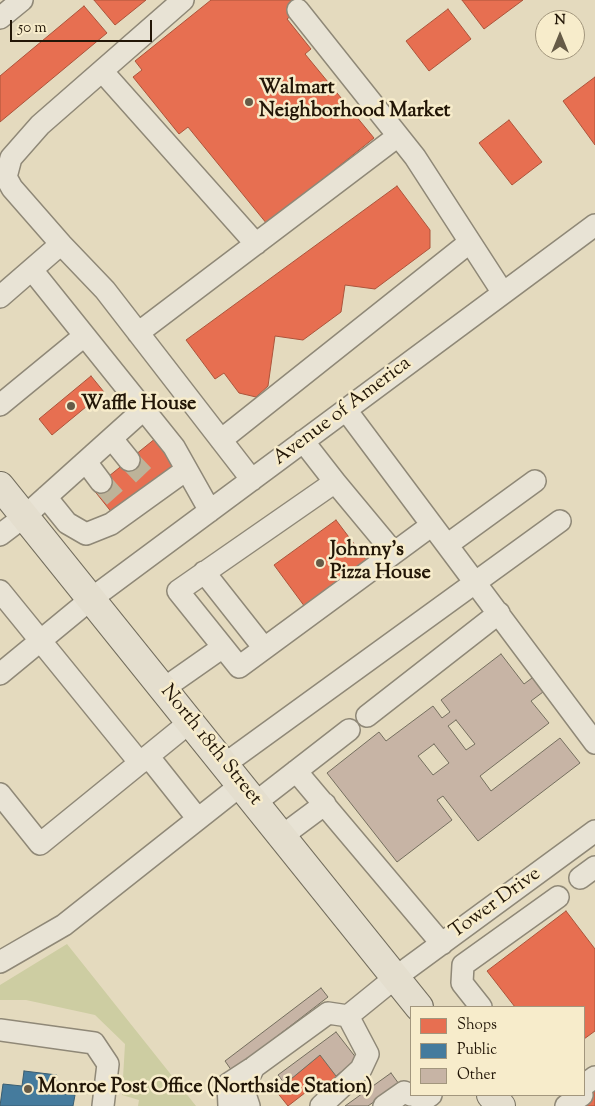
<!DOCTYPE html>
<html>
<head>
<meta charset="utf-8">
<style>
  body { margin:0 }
  #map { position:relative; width:595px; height:1106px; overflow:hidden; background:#e4dabe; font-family:"Sorts Mill Goudy",serif }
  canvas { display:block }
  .legend { position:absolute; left:410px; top:1006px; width:175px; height:90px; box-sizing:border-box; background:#f7eccb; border:1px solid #a2967d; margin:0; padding:6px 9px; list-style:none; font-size:15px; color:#221607 }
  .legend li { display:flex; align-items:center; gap:10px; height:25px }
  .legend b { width:25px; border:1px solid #a2967d }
  .north { position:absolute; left:535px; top:10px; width:50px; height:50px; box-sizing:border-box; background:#f7eccb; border:1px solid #a2967d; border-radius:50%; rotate:0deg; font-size:14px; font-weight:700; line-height:20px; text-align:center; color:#221607 }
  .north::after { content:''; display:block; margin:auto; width:18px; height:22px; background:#665b47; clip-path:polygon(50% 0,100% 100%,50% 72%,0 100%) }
  .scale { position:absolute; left:10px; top:20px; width:142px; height:22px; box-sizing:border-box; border:2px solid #221607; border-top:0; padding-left:6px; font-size:15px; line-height:18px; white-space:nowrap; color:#221607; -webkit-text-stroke:4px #f7eccb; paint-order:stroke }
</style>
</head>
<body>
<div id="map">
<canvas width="595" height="1106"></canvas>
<ul class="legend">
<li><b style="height:14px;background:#e76f51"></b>Shops</li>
<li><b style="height:14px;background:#457b9d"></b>Public</li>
<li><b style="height:14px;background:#c7b4a5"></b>Other</li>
</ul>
<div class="north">N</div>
<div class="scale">50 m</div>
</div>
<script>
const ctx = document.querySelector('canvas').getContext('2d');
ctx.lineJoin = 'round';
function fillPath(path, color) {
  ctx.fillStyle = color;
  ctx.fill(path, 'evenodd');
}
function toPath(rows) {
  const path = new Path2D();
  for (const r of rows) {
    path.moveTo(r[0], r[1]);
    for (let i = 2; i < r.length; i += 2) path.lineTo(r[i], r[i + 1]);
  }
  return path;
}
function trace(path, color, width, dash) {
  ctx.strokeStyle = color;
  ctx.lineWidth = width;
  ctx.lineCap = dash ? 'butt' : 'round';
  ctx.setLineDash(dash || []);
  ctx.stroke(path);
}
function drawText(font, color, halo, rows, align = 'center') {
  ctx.font = font + ' "Sorts Mill Goudy",serif';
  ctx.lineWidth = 5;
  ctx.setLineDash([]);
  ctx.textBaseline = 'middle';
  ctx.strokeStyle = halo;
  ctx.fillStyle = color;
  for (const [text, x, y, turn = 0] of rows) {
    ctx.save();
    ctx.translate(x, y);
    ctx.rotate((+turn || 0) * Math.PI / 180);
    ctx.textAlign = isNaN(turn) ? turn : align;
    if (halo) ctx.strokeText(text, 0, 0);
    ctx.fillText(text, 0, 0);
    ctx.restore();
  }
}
const green = toPath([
  [67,944,196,1106,138,1106,139,1100,122,1095,125,1044,95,1015,26,1000,0,1000,0,985]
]);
const shops = toPath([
  [94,0,146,0,115,25,94,0],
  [211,0,301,0,305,5,287,19,311,49,305,54,374,138,267,224,188,127,179,134,133,77,142,70,135,61,211,0],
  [462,0,523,0,484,29,462,0],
  [84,6,107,33,0,122,0,76,84,6],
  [448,9,471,39,429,71,406,41,448,9],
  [595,77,595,145,563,101,595,77],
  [509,120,542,162,512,185,479,143,509,120],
  [397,186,430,230,430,248,375,289,345,285,341,312,303,340,275,336,268,386,256,397,239,393,224,373,215,379,186,340,397,186],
  [91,376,104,392,52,435,39,419,91,376],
  [156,438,177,463,113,514,93,489,156,438],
  [336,520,367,561,305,607,274,565,336,520],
  [566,911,595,949,595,1031,584,1039,584,1007,515,1007,487,971,566,911],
  [320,1055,339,1079,325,1090,319,1082,288,1106,276,1091,320,1055],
  [595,1090,595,1106,587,1106,584,1099,595,1090]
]);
const public = toPath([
  [24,1071,57,1075,54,1093,75,1095,73,1106,0,1106,3,1084,22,1086,24,1071]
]);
const building = toPath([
  [501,654,524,684,536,675,547,689,531,701,549,723,480,776,491,791,560,738,580,763,478,841,443,796,437,800,452,820,397,862,327,773,379,732,386,741,433,706,442,718,450,712,441,700,501,654],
  [456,720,475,744,466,750,448,726,456,720],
  [434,744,449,763,433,775,418,756,434,744],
  [321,988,328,997,232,1071,225,1061,321,988],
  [336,1032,357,1059,336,1076,320,1055,285,1084,278,1075,336,1032],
  [391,1073,399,1084,368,1106,345,1106,391,1073]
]);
const minorTunnel = toPath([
  [129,460,152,484],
  [101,482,123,507]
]);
const minor = toPath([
  [183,0,40,125,11,158,6,177,12,188,61,244,105,290,252,480],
  [298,10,415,157,503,293],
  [0,18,22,0],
  [102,71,256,244],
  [32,270,174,447,210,511],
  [0,297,61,244],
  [138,333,398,136],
  [0,405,84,336],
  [346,410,595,743],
  [112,439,129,460],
  [221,440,470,242],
  [86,462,101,482],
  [46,497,67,523,86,534,111,524,186,470],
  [0,535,25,516,143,410],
  [447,545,535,481],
  [394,553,432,525],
  [204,572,264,648],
  [0,591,140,763],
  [223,647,239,667,394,553,335,482],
  [0,674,91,599,595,225],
  [163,689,223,647,178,591,335,482,303,441],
  [367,716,499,613],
  [225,764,560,521],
  [296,771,442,944],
  [0,794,40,844,190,722],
  [255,803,349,730],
  [198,819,241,785],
  [282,836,325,804],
  [580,878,595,867],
  [0,962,64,925,198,819,148,756],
  [481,1007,462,983,463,965,558,897],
  [0,1030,94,1043,108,1064,103,1106],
  [584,1085,595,1077],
  [412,1095,425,1099,431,1095],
  [229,1106,228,1084,254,1067,328,1013,348,1016,396,977,595,831],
  [249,1106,245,1094,245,1085,254,1067],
  [321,1106,361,1069,368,1054,348,1016],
  [384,1106,404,1092,411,1095],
  [566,1106,582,1095]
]);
const major = toPath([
  [0,486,419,1007],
  [491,1095,501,1106]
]);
const markers = [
  [249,102,5,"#665b47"],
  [71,406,5,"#665b47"],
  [320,563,5,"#665b47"],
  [28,1089,5,"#665b47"]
];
const poiNames = [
  ["Walmart",259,90],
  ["Neighborhood Market",259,113],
  ["Waffle House",81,406],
  ["Johnny's",330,552],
  ["Pizza House",330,575],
  ["Monroe Post Office (Northside Station)",38,1089]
];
const streetNames = [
  ["Avenue of America",343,412,-37],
  ["North 18th Street",210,746,51],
  ["Tower Drive",496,904,-36]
];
fillPath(green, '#cdcda2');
fillPath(shops, '#e76f51');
trace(shops, '#ac543b', 1);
fillPath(public, '#457b9d');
trace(public, '#3a5d70', 1);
fillPath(building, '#c7b4a5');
trace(building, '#746e5e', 1);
trace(minorTunnel, '#bdb399', 21, [21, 11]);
trace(minor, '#8f8877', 24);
trace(major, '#746e5e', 30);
trace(minor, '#e8e3d5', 21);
trace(major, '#e4dece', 28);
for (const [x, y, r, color] of markers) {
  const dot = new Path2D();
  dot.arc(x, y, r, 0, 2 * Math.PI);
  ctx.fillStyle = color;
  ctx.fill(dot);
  trace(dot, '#f7eccb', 2);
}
drawText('bold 20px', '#221607', '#f7eccb', poiNames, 'left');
drawText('20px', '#221607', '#f7eccb', streetNames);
</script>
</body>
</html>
